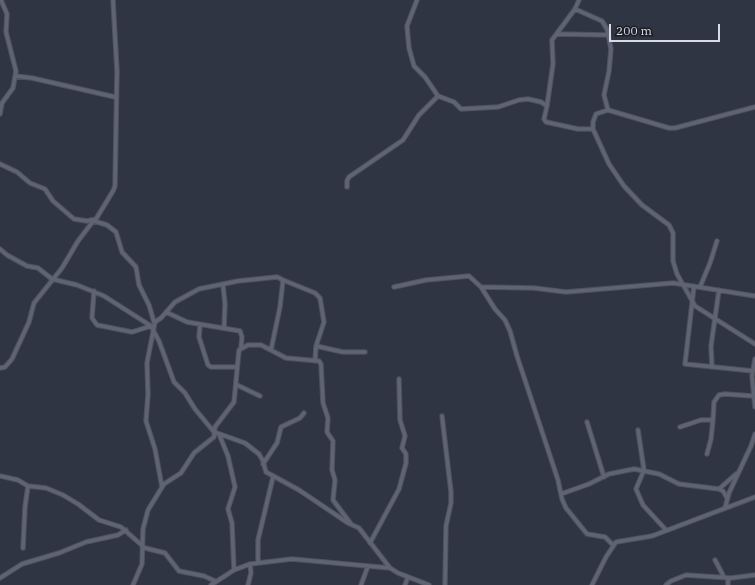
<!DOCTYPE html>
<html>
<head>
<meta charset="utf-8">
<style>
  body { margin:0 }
  #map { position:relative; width:755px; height:585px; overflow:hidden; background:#303543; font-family:"IBM Plex Serif",serif }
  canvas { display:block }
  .scale { position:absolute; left:609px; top:24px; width:111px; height:18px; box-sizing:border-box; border:2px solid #d7dbe3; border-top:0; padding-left:5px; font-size:12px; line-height:14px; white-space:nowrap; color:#d7dbe3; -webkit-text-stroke:3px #1b1d23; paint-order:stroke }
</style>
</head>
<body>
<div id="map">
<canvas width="755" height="585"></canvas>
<div class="scale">200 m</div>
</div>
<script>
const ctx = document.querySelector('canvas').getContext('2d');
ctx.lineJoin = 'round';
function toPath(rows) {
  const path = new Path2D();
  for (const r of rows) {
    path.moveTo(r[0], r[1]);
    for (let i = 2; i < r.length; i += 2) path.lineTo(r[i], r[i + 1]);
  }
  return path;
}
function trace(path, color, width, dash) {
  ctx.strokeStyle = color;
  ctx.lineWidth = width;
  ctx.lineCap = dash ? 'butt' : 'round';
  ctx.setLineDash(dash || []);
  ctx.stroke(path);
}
const street = toPath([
  [417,0,407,26,409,48,414,66,425,77,438,96,454,102,461,109,498,107,519,100,528,99,541,102,547,106,544,119,546,122,578,129,593,129],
  [575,9,602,21,607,29,611,49,609,71,604,95,608,110],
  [557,34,608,35],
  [15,76,32,78,115,97],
  [547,106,553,64,552,40,575,9,579,0],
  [755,107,675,128,669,128,608,110,596,114,593,122,593,129,609,164,624,186,642,205,669,225,673,233,673,261,677,274,695,306,755,344],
  [0,114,2,103,13,88,16,71,6,32,7,14,1,0],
  [0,164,17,172,30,183,45,189,53,201,74,219,87,221,96,219,113,191,115,186,117,71,113,0],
  [347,187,347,181,349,177,403,140,419,115,438,96],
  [94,221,107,225,116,232,122,252,136,267,139,285,149,305,154,322,155,322,147,363,148,394,146,421,155,449,162,487],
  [0,249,7,255,27,266,38,268,52,279,77,285,104,296,151,326,159,341,174,382,185,393,195,409,214,432,245,443,259,454,263,461,266,472,299,490,348,523,359,528,390,568],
  [223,285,225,304,224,328],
  [694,286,685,364,753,371],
  [394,287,426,280,469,276,481,287,534,288,566,292,673,283,755,296],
  [481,287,495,309,505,320,510,331,517,356,558,480,562,499,566,508,587,534,605,537,613,545],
  [700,287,710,263,717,241],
  [94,291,92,318,97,325,132,332,151,326],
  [166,312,187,322,240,331,242,337,241,347],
  [155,322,161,318,175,302,199,289,238,281,277,277,283,280],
  [200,325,199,337,208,365,211,367,237,367],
  [271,350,280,307,283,280,315,293,320,298,324,322,316,346,343,352,365,352],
  [755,359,752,376,755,407],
  [315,361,316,346],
  [712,367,711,346,719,290],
  [0,368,5,367,12,359,29,322,34,303,62,268,78,241,94,220],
  [237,385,260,396],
  [442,416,451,492,451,503,446,526,445,585],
  [587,422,604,477],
  [680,427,701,420,713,420,714,402,719,395,725,394,753,396],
  [638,430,644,470,636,489,643,505,666,530],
  [219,434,228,456,235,487,228,509,232,523,234,570],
  [707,454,711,439,713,420],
  [263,464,277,443,281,427,300,418,304,413],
  [0,476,18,480,28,486,46,488,63,495,78,504,99,520,121,527,145,548,165,553,179,571,204,576,215,581],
  [719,489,723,491,727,498],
  [561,494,589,484,609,474,634,469,659,474,679,484,719,489,736,474],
  [725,508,729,493,751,446,755,434],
  [370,543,399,489,406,463,406,454,402,448,405,436,400,420,399,379],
  [23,548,25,507,28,486],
  [715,560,724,577],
  [258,562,258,540,273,477],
  [0,578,22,564,59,553,86,542,118,535,126,530],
  [133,585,142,564,143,529,148,510,164,484,181,473,194,453,214,437,215,427,234,402,239,350,248,345,261,345,286,358,319,361,321,364,323,403,328,418,327,432,333,441,332,470,335,480,333,500,351,524],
  [211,585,234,570,250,564,292,559,390,568,398,573,429,585],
  [248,585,251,573,250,564],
  [361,585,368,566],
  [405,585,408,577],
  [592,585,606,557,616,542,652,536,755,497],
  [666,585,671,581,686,575,731,578,755,575],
  [728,585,728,578]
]);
trace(street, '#4d525d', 5.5);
trace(street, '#5e6473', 3.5);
</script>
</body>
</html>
